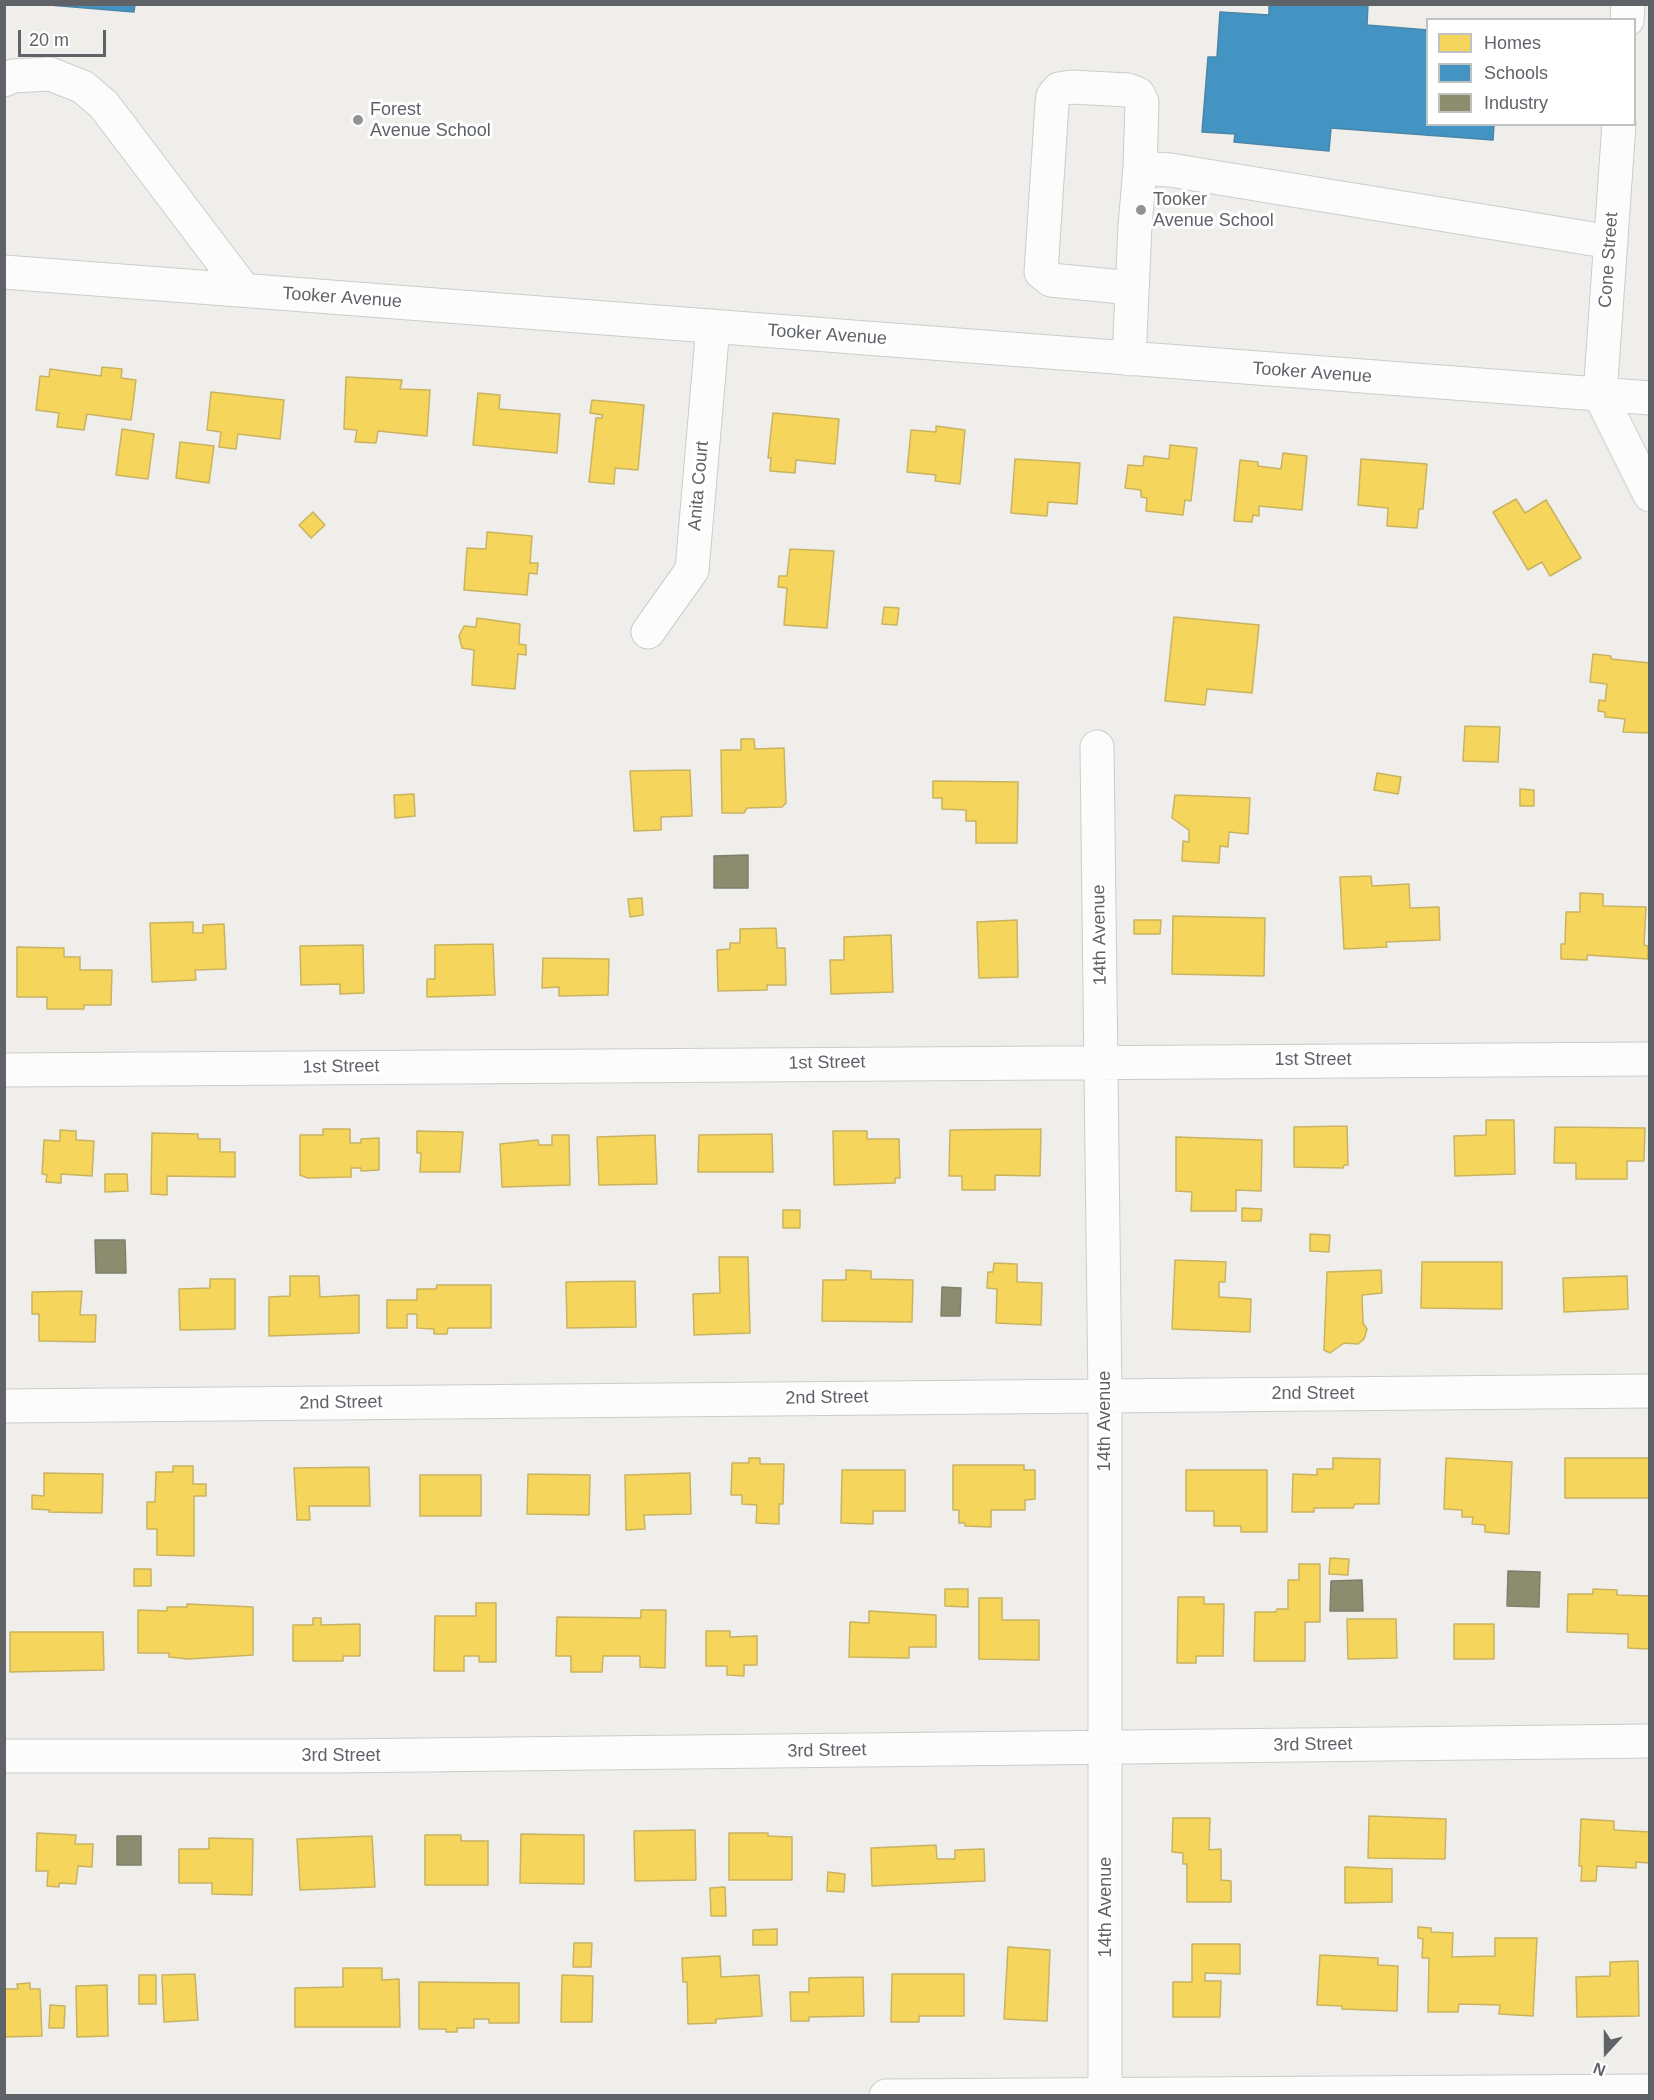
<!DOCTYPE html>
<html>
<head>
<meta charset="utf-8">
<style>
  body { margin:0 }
  #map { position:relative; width:1654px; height:2100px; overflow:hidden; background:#efeeea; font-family:Helvetica,sans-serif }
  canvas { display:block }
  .frame { position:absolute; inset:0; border:6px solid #5f6368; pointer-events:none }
  .legend { position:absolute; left:1426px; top:18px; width:210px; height:108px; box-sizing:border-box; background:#fff; border:2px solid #bfc1c3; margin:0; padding:8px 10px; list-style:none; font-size:18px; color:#5f6368 }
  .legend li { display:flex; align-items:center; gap:12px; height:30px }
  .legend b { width:30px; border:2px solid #bfc1c3 }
  .north { position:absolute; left:1576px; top:2022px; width:60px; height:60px; -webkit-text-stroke:4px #fff; paint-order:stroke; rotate:201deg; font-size:16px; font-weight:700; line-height:24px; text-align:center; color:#5f6368 }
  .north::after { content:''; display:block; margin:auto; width:21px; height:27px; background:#5f6368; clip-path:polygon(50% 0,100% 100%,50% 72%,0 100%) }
  .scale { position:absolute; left:18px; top:30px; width:88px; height:27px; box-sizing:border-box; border:3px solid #5f6368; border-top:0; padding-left:8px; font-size:18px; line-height:21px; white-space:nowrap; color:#5f6368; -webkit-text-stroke:4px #fff; paint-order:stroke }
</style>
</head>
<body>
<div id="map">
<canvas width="1654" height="2100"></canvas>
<div class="frame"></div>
<ul class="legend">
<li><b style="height:16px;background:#f6d55c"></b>Homes</li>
<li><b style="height:16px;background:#4393c3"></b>Schools</li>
<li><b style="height:16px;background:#8c8c6e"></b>Industry</li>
</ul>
<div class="north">N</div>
<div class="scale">20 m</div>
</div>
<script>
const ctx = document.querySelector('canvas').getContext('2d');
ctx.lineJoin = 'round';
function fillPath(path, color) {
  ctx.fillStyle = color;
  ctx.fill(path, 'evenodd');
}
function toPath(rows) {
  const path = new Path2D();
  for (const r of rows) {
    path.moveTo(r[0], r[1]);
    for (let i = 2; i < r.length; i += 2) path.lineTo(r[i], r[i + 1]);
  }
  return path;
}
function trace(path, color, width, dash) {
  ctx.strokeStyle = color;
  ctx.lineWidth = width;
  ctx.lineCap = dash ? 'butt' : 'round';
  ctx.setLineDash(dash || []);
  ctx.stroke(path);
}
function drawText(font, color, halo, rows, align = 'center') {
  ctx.font = font + ' Helvetica,sans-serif';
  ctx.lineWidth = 6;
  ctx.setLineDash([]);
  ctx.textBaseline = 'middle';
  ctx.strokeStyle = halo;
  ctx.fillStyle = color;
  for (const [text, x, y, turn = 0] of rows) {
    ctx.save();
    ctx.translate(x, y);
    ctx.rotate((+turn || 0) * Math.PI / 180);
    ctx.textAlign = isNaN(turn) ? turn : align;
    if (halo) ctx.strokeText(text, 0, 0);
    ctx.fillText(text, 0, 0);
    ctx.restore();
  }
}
const homes = toPath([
  [102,367,122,369,121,378,136,380,131,420,87,414,84,430,57,427,59,413,36,410,40,376,49,377,50,369,101,376,102,367],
  [346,377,402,380,400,389,430,390,427,436,378,431,376,443,355,442,357,430,344,429,346,377],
  [211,392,284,400,280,439,238,434,236,449,219,447,221,432,207,430,211,392],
  [478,393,500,395,499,409,560,414,557,453,473,445,478,393],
  [592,400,644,405,638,470,615,468,614,484,589,482,596,418,602,418,603,415,590,413,592,400],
  [773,413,839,419,835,464,796,460,795,473,770,471,771,458,768,458,773,413],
  [936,426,965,430,960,484,935,481,936,475,907,472,911,430,936,432,936,426],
  [122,429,154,434,148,479,116,475,122,429],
  [180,442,214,446,209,483,176,478,180,442],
  [1170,445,1197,448,1191,501,1185,500,1183,515,1146,511,1147,498,1141,497,1141,490,1125,488,1128,465,1143,466,1144,456,1169,459,1170,445],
  [1283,453,1307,456,1302,510,1259,506,1259,516,1253,515,1252,522,1234,521,1240,460,1258,462,1258,466,1281,469,1283,453],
  [1015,459,1080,463,1077,504,1048,502,1047,516,1011,513,1015,459],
  [1361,459,1427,464,1423,509,1419,509,1417,528,1387,526,1388,508,1358,505,1361,459],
  [1516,499,1525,513,1546,500,1581,558,1550,576,1542,562,1528,570,1493,512,1516,499],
  [313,512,325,525,311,538,299,525,313,512],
  [487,532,532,536,530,563,538,563,537,574,529,573,527,595,464,590,467,548,486,549,487,532],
  [790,549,834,551,827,628,784,625,787,588,778,587,779,576,787,576,790,549],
  [884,607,899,608,897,625,882,624,884,607],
  [1174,617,1259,625,1252,693,1207,689,1205,705,1165,701,1174,617],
  [477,618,520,624,519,644,526,645,526,655,518,654,515,689,472,685,474,650,462,648,459,636,464,626,476,627,477,618],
  [1593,654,1611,656,1611,659,1650,663,1650,733,1623,732,1625,719,1605,717,1605,712,1598,711,1599,700,1605,701,1607,684,1590,682,1593,654],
  [1465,726,1500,727,1498,762,1463,761,1465,726],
  [741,739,754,739,755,749,784,748,786,803,782,807,747,808,744,813,722,813,721,750,741,750,741,739],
  [690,770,692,816,661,817,661,830,634,831,630,771,690,770],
  [1377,773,1401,777,1398,794,1374,790,1377,773],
  [933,781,1018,782,1017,843,976,843,976,821,966,821,966,810,942,809,942,798,933,798,933,781],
  [1520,789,1534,790,1534,806,1520,806,1520,789],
  [414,794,415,816,395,818,394,795,414,794],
  [1175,795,1250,798,1248,834,1229,832,1228,847,1220,846,1219,863,1182,861,1183,841,1189,842,1189,830,1172,818,1175,795],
  [1371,876,1372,886,1409,884,1410,908,1439,907,1440,940,1386,942,1387,947,1344,949,1340,877,1371,876],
  [1580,893,1603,894,1603,906,1646,907,1644,945,1648,946,1648,959,1587,955,1587,960,1561,959,1561,944,1565,944,1566,912,1580,912,1580,893],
  [642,898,643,915,630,917,628,899,642,898],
  [1173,916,1265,918,1264,976,1172,974,1173,916],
  [1017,920,1018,977,979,978,977,922,1017,920],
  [1134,920,1161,920,1160,934,1134,934,1134,920],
  [193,922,193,933,203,933,203,925,224,924,226,969,195,970,196,980,152,982,150,923,193,922],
  [776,928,777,948,785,948,786,985,767,985,767,990,718,991,717,950,730,949,730,943,740,943,740,929,776,928],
  [891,935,893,992,831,994,830,960,844,960,844,937,891,935],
  [493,944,495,995,427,997,427,979,435,979,435,945,493,944],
  [363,945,364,993,340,994,340,984,301,985,300,946,363,945],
  [17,947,64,948,64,957,80,957,80,970,112,970,111,1005,84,1005,84,1009,47,1009,47,997,17,997,17,947],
  [543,958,609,959,608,995,559,996,559,987,542,988,543,958],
  [1486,1120,1514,1120,1515,1174,1455,1176,1454,1136,1486,1135,1486,1120],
  [1347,1126,1348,1165,1344,1165,1343,1168,1294,1167,1294,1127,1347,1126],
  [1555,1127,1645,1128,1644,1161,1627,1161,1627,1179,1576,1179,1576,1163,1554,1163,1555,1127],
  [323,1129,350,1129,350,1143,361,1143,361,1139,379,1138,379,1170,361,1171,361,1168,351,1168,351,1177,308,1178,300,1175,300,1135,323,1135,323,1129],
  [1041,1129,1040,1176,995,1175,995,1190,962,1190,962,1176,949,1176,950,1130,1041,1129],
  [60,1130,76,1131,76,1140,94,1141,92,1176,61,1174,61,1183,46,1182,47,1175,42,1174,44,1140,60,1141,60,1130],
  [417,1131,463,1132,460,1172,420,1172,421,1153,417,1153,417,1131],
  [833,1131,867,1131,867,1139,899,1139,900,1178,895,1178,895,1183,834,1185,833,1131],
  [152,1133,198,1134,198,1139,220,1139,220,1152,235,1152,235,1177,167,1176,167,1195,151,1194,152,1133],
  [772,1134,773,1172,698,1172,699,1135,772,1134],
  [552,1135,569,1135,570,1185,502,1187,500,1144,538,1140,539,1145,552,1145,552,1135],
  [655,1135,657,1184,599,1185,597,1137,655,1135],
  [1176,1137,1262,1140,1261,1191,1236,1190,1236,1211,1191,1211,1192,1192,1176,1191,1176,1137],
  [105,1174,127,1174,128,1191,105,1192,105,1174],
  [1242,1208,1262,1209,1261,1221,1242,1221,1242,1208],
  [783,1210,800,1210,800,1228,783,1228,783,1210],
  [1310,1234,1330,1235,1329,1252,1310,1251,1310,1234],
  [719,1257,748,1257,750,1333,694,1335,693,1294,720,1293,719,1257],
  [1175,1260,1226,1262,1225,1282,1219,1282,1219,1297,1251,1299,1250,1332,1172,1329,1175,1260],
  [1422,1262,1502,1262,1502,1309,1421,1308,1422,1262],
  [994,1263,1017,1264,1017,1282,1042,1283,1041,1325,996,1323,997,1289,987,1288,988,1272,993,1272,994,1263],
  [846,1270,871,1271,871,1279,913,1280,912,1322,822,1321,823,1280,846,1280,846,1270],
  [1381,1270,1382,1293,1362,1295,1363,1323,1367,1329,1364,1339,1358,1344,1344,1343,1330,1353,1324,1350,1327,1272,1381,1270],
  [290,1276,319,1276,320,1297,359,1295,359,1333,269,1336,269,1297,290,1296,290,1276],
  [1627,1276,1628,1309,1564,1312,1563,1278,1627,1276],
  [210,1279,235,1279,235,1329,180,1330,179,1289,210,1288,210,1279],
  [635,1281,636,1327,567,1328,566,1282,635,1281],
  [437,1285,491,1285,491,1328,448,1328,447,1334,434,1334,434,1329,417,1328,417,1314,407,1314,407,1328,387,1328,387,1300,417,1300,417,1289,436,1289,437,1285],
  [82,1291,80,1315,96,1315,95,1342,39,1341,39,1314,32,1314,32,1292,82,1291],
  [749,1458,760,1458,760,1464,784,1464,783,1504,779,1504,779,1524,756,1523,757,1505,742,1504,742,1495,731,1495,732,1463,749,1463,749,1458],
  [1333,1458,1380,1459,1379,1504,1355,1504,1353,1508,1314,1508,1314,1512,1292,1512,1293,1474,1317,1475,1317,1469,1333,1469,1333,1458],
  [1446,1458,1512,1462,1509,1534,1485,1532,1485,1525,1472,1524,1473,1517,1462,1517,1462,1510,1444,1509,1446,1458],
  [1565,1458,1650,1458,1650,1498,1565,1498,1565,1458],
  [953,1465,1024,1465,1024,1470,1035,1470,1035,1499,1025,1500,1025,1510,991,1510,991,1527,965,1526,965,1523,959,1523,959,1510,953,1510,953,1465],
  [173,1466,193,1466,193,1484,206,1484,206,1496,194,1496,194,1556,157,1555,157,1529,147,1529,147,1502,155,1502,156,1472,173,1472,173,1466],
  [369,1467,370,1506,309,1506,310,1520,297,1520,294,1468,369,1467],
  [842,1470,905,1470,905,1511,873,1511,873,1524,841,1523,842,1470],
  [1186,1470,1267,1470,1267,1532,1241,1532,1241,1526,1214,1526,1214,1511,1186,1511,1186,1470],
  [44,1473,103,1474,102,1513,49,1512,50,1510,32,1509,32,1495,44,1496,44,1473],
  [690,1473,691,1514,644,1515,645,1529,626,1530,625,1475,690,1473],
  [528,1474,590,1475,589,1515,527,1514,528,1474],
  [420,1475,481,1475,481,1516,420,1516,420,1475],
  [1330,1558,1349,1559,1348,1575,1329,1574,1330,1558],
  [1299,1564,1320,1564,1320,1622,1305,1622,1305,1661,1254,1661,1255,1612,1276,1612,1277,1609,1288,1609,1288,1580,1299,1580,1299,1564],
  [134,1569,151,1569,151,1586,134,1586,134,1569],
  [945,1589,968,1589,968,1607,945,1606,945,1589],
  [1593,1589,1617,1590,1617,1595,1650,1596,1650,1649,1628,1648,1628,1634,1567,1632,1568,1594,1593,1594,1593,1589],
  [1178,1597,1204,1597,1204,1604,1224,1604,1223,1656,1196,1656,1196,1663,1177,1663,1178,1597],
  [979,1598,1002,1598,1002,1620,1039,1620,1039,1660,979,1659,979,1598],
  [476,1603,496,1603,496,1662,479,1662,479,1656,464,1656,464,1671,434,1671,435,1616,476,1616,476,1603],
  [187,1604,253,1607,253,1655,188,1659,169,1657,169,1653,138,1653,138,1610,167,1611,167,1607,187,1607,187,1604],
  [641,1610,666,1610,665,1668,640,1667,640,1656,603,1656,602,1672,571,1672,571,1656,556,1656,557,1617,641,1618,641,1610],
  [869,1611,936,1615,936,1647,909,1647,909,1658,849,1657,850,1622,869,1623,869,1611],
  [313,1618,321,1618,321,1625,360,1624,360,1656,343,1656,343,1661,293,1661,293,1625,313,1625,313,1618],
  [1347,1619,1396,1619,1397,1658,1348,1659,1347,1619],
  [1454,1624,1494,1624,1494,1659,1454,1659,1454,1624],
  [706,1631,730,1631,730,1637,757,1636,757,1665,744,1665,744,1676,727,1675,727,1666,706,1666,706,1631],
  [10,1632,103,1632,104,1670,10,1672,10,1632],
  [1369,1816,1446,1819,1445,1859,1368,1858,1369,1816],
  [1173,1818,1210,1818,1209,1850,1221,1849,1221,1880,1231,1881,1231,1902,1187,1902,1187,1864,1183,1864,1183,1853,1172,1852,1173,1818],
  [1581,1819,1614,1821,1614,1830,1650,1832,1649,1863,1636,1862,1636,1868,1597,1866,1596,1881,1581,1881,1582,1866,1579,1866,1581,1819],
  [695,1830,696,1880,635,1881,634,1831,695,1830],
  [37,1833,76,1835,75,1844,93,1844,92,1867,78,1866,76,1884,59,1883,59,1887,47,1886,48,1871,36,1871,37,1833],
  [729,1833,768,1833,768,1836,792,1837,792,1880,729,1880,729,1833],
  [521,1834,584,1835,584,1884,520,1883,521,1834],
  [425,1835,461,1835,461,1841,488,1841,488,1885,425,1885,425,1835],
  [372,1836,375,1887,300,1890,297,1839,372,1836],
  [209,1838,253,1839,252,1895,212,1894,212,1883,179,1883,179,1849,209,1849,209,1838],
  [936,1845,937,1859,955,1859,955,1850,984,1849,985,1881,872,1886,871,1848,936,1845],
  [1345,1867,1392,1869,1392,1902,1345,1903,1345,1867],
  [828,1872,845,1874,844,1892,827,1891,828,1872],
  [725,1887,726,1916,711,1916,710,1888,725,1887],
  [1418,1927,1431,1928,1431,1932,1453,1933,1452,1957,1495,1956,1495,1938,1537,1938,1533,2016,1499,2014,1500,2005,1459,2004,1458,2012,1428,2012,1429,1958,1422,1958,1423,1939,1418,1938,1418,1927],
  [777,1929,777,1945,753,1945,753,1930,777,1929],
  [574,1943,592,1943,591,1967,573,1967,574,1943],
  [1192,1944,1240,1944,1240,1974,1205,1973,1205,1981,1221,1981,1220,2017,1173,2017,1173,1982,1192,1982,1192,1944],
  [1008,1947,1050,1950,1047,2021,1004,2019,1008,1947],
  [1320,1955,1378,1958,1378,1965,1398,1966,1397,2011,1342,2009,1342,2006,1317,2005,1320,1955],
  [720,1956,721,1977,759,1975,762,2016,716,2019,716,2023,688,2024,687,1982,683,1982,682,1958,720,1956],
  [1638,1961,1639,2016,1577,2017,1576,1977,1610,1976,1610,1962,1638,1961],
  [343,1968,382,1968,382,1980,399,1979,400,2027,295,2027,295,1988,343,1987,343,1968],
  [195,1974,198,2020,164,2022,162,1975,195,1974],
  [892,1974,964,1974,964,2016,919,2016,919,2022,891,2022,892,1974],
  [139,1975,156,1975,156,2004,139,2004,139,1975],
  [562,1975,593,1976,592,2022,561,2022,562,1975],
  [863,1977,864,2016,809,2017,809,2021,791,2021,790,1992,809,1992,809,1978,863,1977],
  [419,1982,519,1983,519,2023,489,2023,489,2019,474,2019,474,2028,457,2028,457,2032,446,2032,446,2029,419,2029,419,1982],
  [30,1983,30,1989,40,1989,42,2036,4,2037,4,1989,18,1989,17,1984,30,1983],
  [107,1985,108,2036,77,2037,76,1986,107,1985],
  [50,2005,65,2006,64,2028,49,2028,50,2005]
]);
const schools = toPath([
  [37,4,135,4,134,12,37,4],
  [1269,4,1368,4,1367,25,1428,30,1428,124,1494,124,1493,140,1331,128,1329,151,1234,142,1235,134,1202,132,1208,57,1217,57,1220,12,1269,15,1269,4]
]);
const industry = toPath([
  [748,855,748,888,714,888,714,856,748,855],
  [95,1240,125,1240,126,1273,96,1273,95,1240],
  [942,1287,961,1288,960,1316,941,1316,942,1287],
  [1508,1571,1540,1572,1539,1607,1507,1606,1508,1571],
  [1362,1580,1363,1611,1330,1611,1331,1581,1362,1580],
  [117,1836,141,1836,141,1865,117,1865,117,1836]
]);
const minor = toPath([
  [1627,20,1628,4],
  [4,80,13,76,50,74,83,87,104,105,244,290],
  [1619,124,1600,395,1650,495],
  [4,272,1650,398],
  [1132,288,1051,280,1041,272,1052,104,1053,96,1059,89,1071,87,1128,90,1138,94,1142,102,1140,168],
  [1129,359,1135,226,1140,168,1170,170,1611,242],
  [648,632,692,570,713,326],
  [1097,747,1105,1396,1105,2096],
  [4,1070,1650,1059],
  [4,1406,1650,1391],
  [4,1756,335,1756,1650,1741],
  [886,2096,1650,2091]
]);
const markers = [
  [358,120,6,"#919496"],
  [1141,210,6,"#919496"]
];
const poiNames = [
  ["Forest",370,110],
  ["Avenue School",370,131],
  ["Tooker",1153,200],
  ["Avenue School",1153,221]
];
const streetNames = [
  ["Cone Street",1609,260,-86],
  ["Tooker Avenue",342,298,4],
  ["Tooker Avenue",827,335,4],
  ["Tooker Avenue",1312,373,4],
  ["Anita Court",699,486,-85],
  ["14th Avenue",1100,935,-91],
  ["1st Street",1313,1060],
  ["1st Street",827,1063,-1],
  ["1st Street",341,1067,-1],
  ["2nd Street",1313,1394],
  ["2nd Street",827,1398,-1],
  ["2nd Street",341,1403,-1],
  ["14th Avenue",1105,1421,-90],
  ["3rd Street",1313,1745,-1],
  ["3rd Street",827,1751,-1],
  ["3rd Street",341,1756],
  ["14th Avenue",1106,1907,-90]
];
fillPath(homes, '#f6d55c');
trace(homes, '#c9b360', 1.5);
fillPath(schools, '#4393c3');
trace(schools, '#4b85a8', 1.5);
fillPath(industry, '#8c8c6e');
trace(industry, '#7e806c', 1.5);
trace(minor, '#cbcccc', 35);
trace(minor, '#fdfcfc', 33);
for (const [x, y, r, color] of markers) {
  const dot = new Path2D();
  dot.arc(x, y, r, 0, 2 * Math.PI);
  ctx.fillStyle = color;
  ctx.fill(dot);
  trace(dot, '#fff', 2);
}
drawText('18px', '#5f6368', '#fff', poiNames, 'left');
drawText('18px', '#5f6368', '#fff', streetNames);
</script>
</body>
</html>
